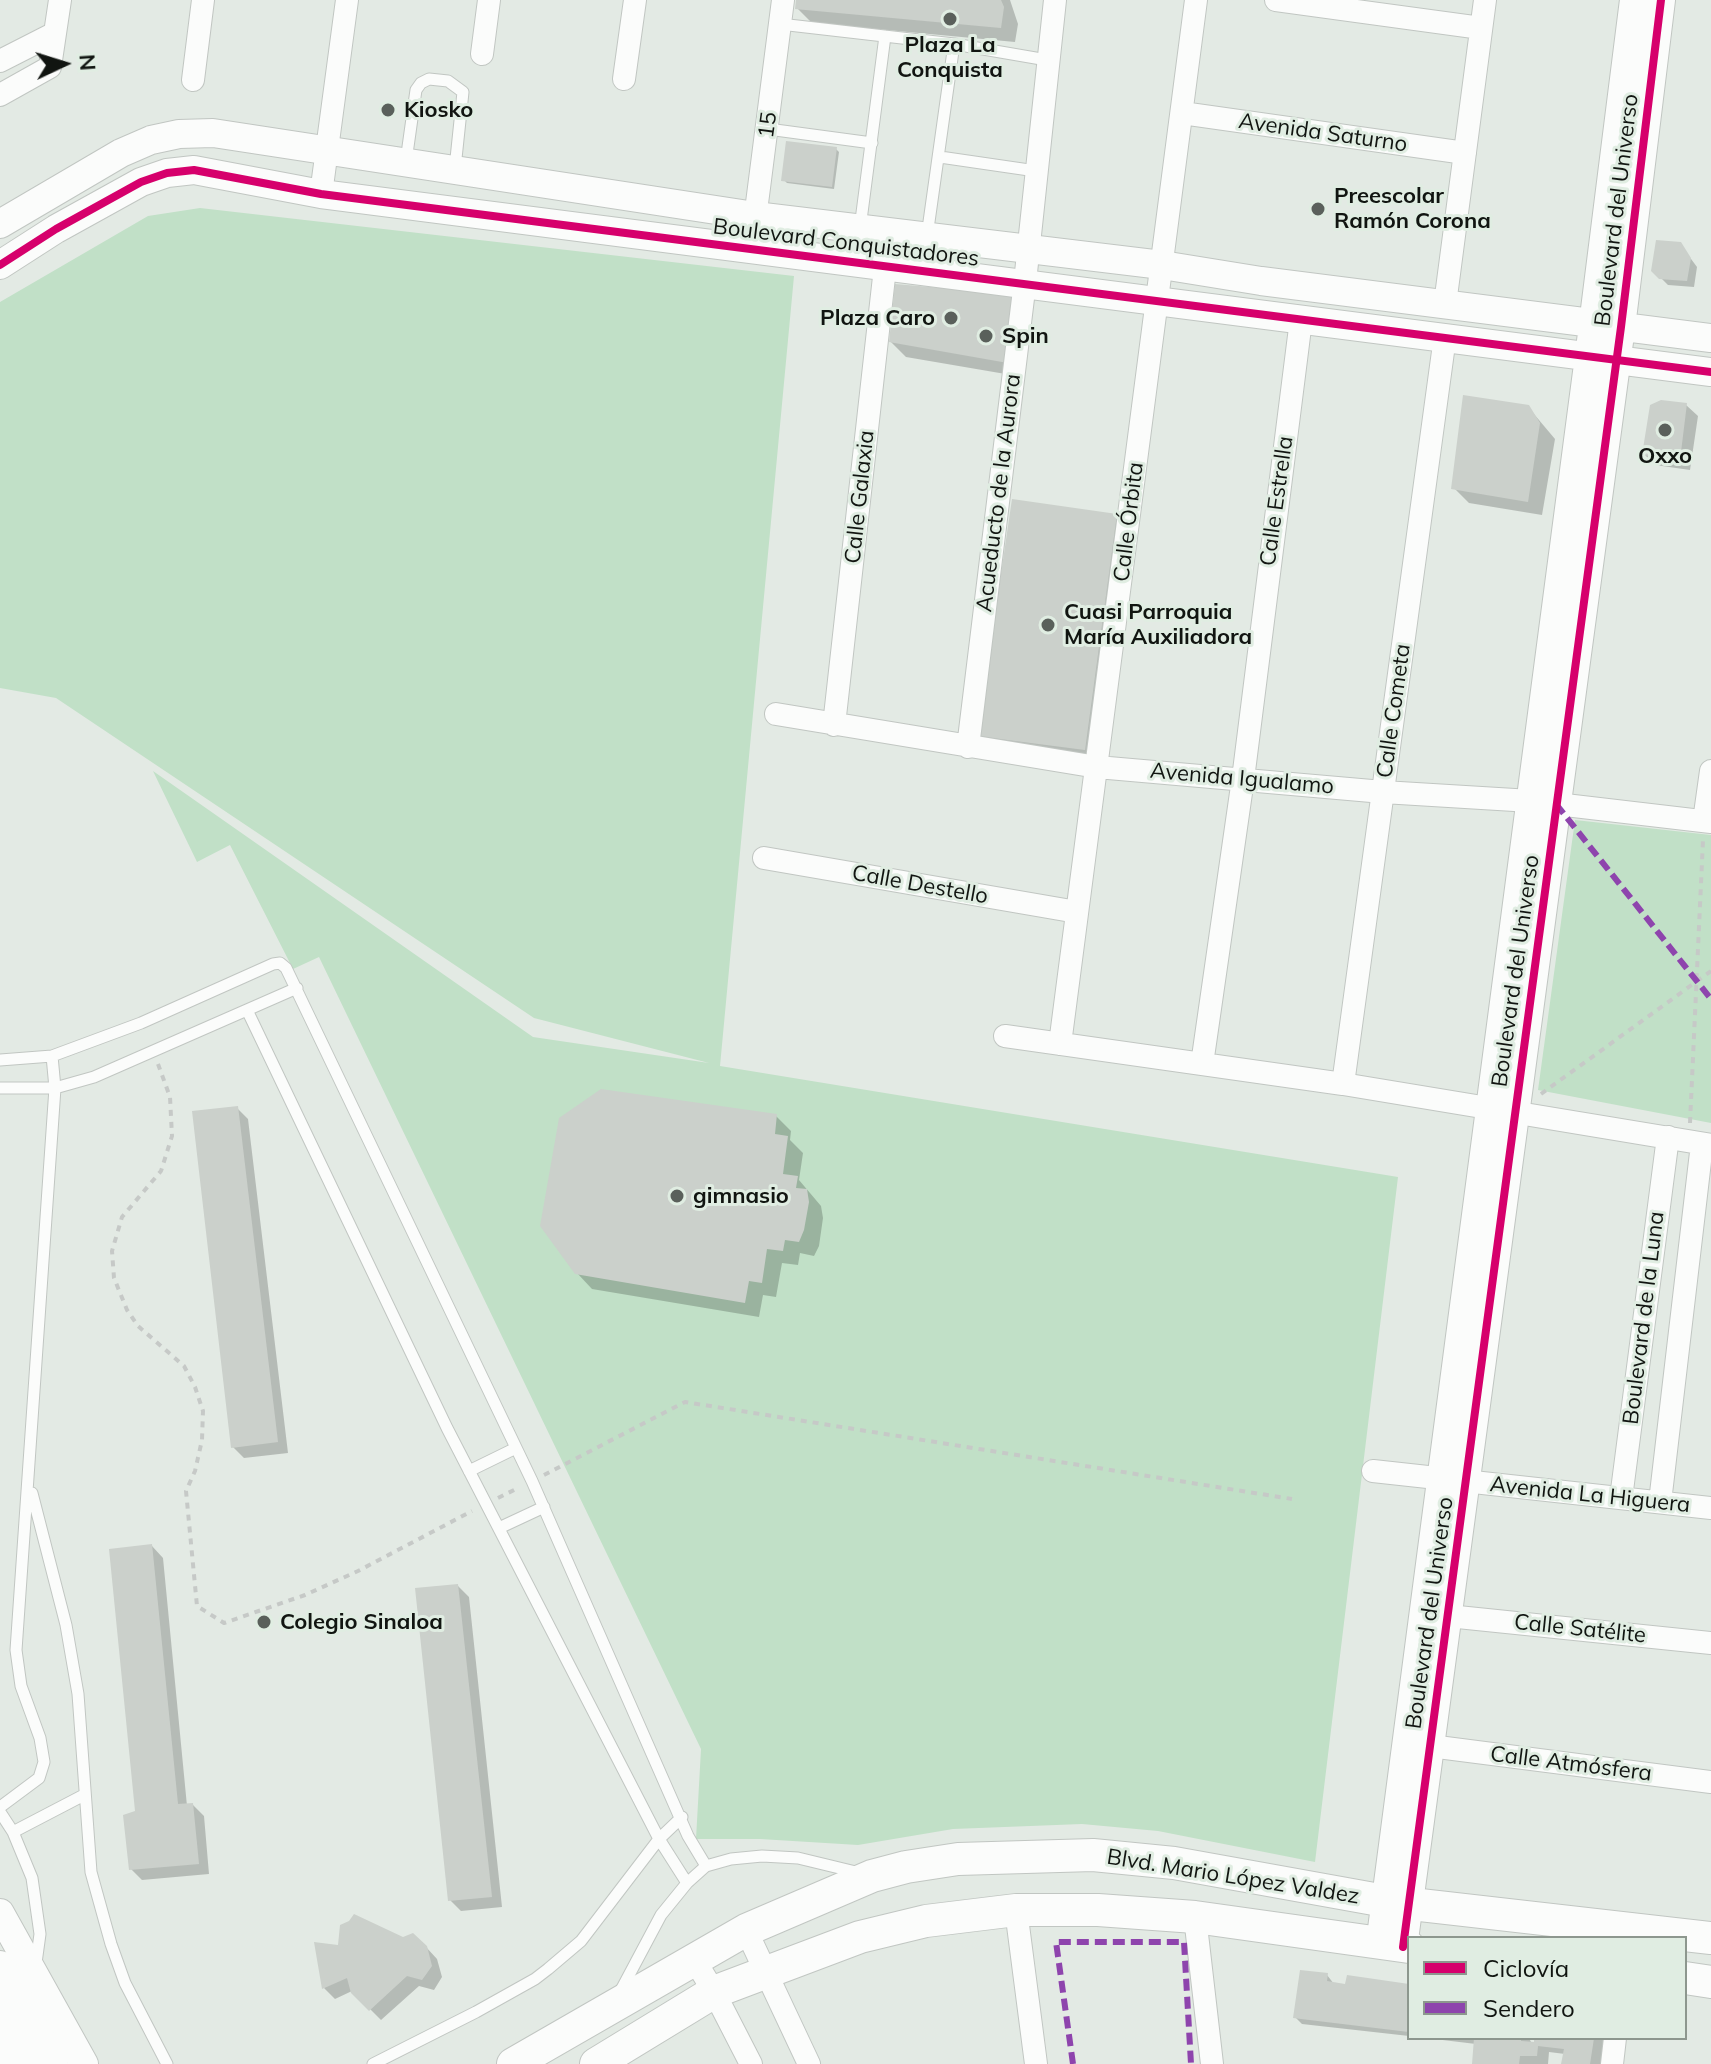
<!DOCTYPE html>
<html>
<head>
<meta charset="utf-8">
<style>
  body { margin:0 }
  #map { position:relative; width:1711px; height:2064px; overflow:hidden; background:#e3eae4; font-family:Mulish,sans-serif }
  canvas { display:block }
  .legend { position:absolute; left:1407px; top:1936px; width:280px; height:104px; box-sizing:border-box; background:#e0ede2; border:2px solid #8d978e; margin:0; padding:10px 14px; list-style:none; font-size:24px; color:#111511 }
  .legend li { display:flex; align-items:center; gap:16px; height:40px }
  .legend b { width:40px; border:2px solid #8d978e }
  .north { position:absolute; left:24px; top:24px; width:80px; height:80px; -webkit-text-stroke:6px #e0ede2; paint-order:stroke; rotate:86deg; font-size:22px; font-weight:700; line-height:32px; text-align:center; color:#111511 }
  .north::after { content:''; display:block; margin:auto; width:28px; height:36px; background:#111511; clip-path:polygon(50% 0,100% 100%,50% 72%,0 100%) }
</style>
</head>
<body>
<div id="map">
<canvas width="1711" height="2064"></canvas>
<ul class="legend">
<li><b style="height:10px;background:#d6006c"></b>Ciclovía</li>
<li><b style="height:10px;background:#8e44ad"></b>Sendero</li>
</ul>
<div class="north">N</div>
</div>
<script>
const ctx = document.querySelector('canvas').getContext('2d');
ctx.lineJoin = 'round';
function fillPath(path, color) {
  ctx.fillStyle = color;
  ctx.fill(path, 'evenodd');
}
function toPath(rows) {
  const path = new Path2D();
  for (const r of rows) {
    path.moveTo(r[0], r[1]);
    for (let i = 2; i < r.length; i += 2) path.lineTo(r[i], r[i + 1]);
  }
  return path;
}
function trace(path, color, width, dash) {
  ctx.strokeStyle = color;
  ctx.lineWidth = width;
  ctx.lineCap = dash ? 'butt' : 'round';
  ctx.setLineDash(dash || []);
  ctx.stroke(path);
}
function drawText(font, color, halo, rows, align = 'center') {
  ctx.font = font + ' Mulish,sans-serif';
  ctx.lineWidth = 6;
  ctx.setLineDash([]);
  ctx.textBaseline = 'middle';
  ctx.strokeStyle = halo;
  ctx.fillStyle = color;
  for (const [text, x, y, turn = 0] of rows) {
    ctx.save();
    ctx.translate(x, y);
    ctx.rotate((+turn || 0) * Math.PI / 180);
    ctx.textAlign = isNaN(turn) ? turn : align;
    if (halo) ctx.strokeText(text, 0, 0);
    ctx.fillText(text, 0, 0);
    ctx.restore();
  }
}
const green = toPath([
  [200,208,794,276,720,1066,1398,1177,1315,1862,1158,1831,1082,1824,953,1829,858,1845,760,1839,696,1839,701,1749,319,957,293,969,230,845,197,862,153,771,533,1037,709,1063,534,1018,56,698,0,688,0,302,148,216],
  [1575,820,1711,835,1711,1123,1538,1090]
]);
const shadow = toPath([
  [798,0,1010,0,1018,24,1015,42,812,23,797,8],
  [836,149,839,152,834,189,787,183,784,180],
  [1680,244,1697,267,1694,287,1668,285,1653,270],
  [1012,296,1023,377,906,357,891,342],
  [1686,405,1698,416,1690,470,1655,465,1644,454],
  [1528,407,1555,439,1542,515,1469,503,1454,488],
  [1116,516,1131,531,1100,764,994,750,979,735],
  [237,1108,248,1119,288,1453,244,1458,233,1447],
  [776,1116,791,1131,790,1140,803,1153,799,1180,821,1206,823,1218,819,1246,814,1256,800,1253,798,1265,782,1263,776,1297,763,1295,759,1317,592,1289,577,1273],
  [152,1546,163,1558,187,1806,193,1805,204,1816,209,1874,142,1880,131,1869,137,1812],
  [458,1586,469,1597,502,1907,461,1911,450,1900],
  [339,1947,426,1947,437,1959,442,1977,434,1990,419,1986,381,2020,352,1991,335,1999,324,1988],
  [1327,1975,1334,1984,1409,1984,1409,2036,1302,2024,1295,2017],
  [1426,2038,1529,2038,1532,2044,1536,2044,1536,2038,1606,2038,1602,2064,1563,2064,1565,2054,1549,2052,1548,2064,1474,2064,1476,2044]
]);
const building = toPath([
  [796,0,1001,0,1004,7,1001,28,795,9],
  [786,141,837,147,832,187,781,181],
  [1656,240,1681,242,1691,258,1687,281,1659,279,1651,271],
  [895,284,1013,294,1008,363,889,342],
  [1463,395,1529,405,1540,423,1528,502,1451,489],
  [1661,400,1687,403,1680,460,1642,455,1650,405],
  [1012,499,1117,514,1085,750,977,736],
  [601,1089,777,1114,775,1134,788,1136,783,1174,798,1176,796,1188,807,1189,809,1202,804,1230,799,1242,785,1240,783,1251,767,1249,762,1283,749,1281,745,1303,575,1274,540,1226,559,1118],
  [238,1106,278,1442,231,1448,192,1111],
  [152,1544,178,1804,193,1803,199,1864,129,1870,123,1815,135,1811,109,1549],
  [458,1584,492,1897,448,1901,415,1588],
  [354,1914,403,1937,413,1933,427,1946,432,1966,422,1980,407,1976,369,2011,351,1993,347,1978,322,1989,314,1942,338,1945,340,1925,349,1921],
  [1300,1970,1328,1973,1327,1981,1345,1984,1347,1975,1409,1984,1409,2032,1293,2018],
  [1474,2038,1521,2038,1521,2041,1534,2042,1534,2038,1594,2038,1590,2064,1561,2064,1564,2049,1538,2046,1537,2056,1520,2056,1519,2064,1472,2064]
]);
const path = toPath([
  [158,1064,170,1097,172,1136,161,1171,122,1217,112,1251,114,1278,127,1310,138,1326,184,1366,195,1387,203,1411,202,1440,195,1471,186,1491,197,1606,224,1623,305,1595,358,1571,472,1511],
  [1541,1094,1711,971],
  [1690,1123,1703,840],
  [544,1475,685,1402,1292,1499],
  [498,1498,518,1488]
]);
const service = toPath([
  [780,24,954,44,1047,60],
  [768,129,872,143],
  [940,157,1036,171],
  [406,161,416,90,421,83,429,79,448,81,463,92,455,168],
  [860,228,885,36],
  [927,236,954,44],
  [247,1010,447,1428,659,1839,687,1883],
  [0,1060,52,1056,141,1023,273,964,280,963,286,968,532,1481,688,1836,706,1866],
  [0,1088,55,1088,94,1077,297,988],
  [469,1471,516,1448],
  [32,1493,66,1625,78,1694,91,1872,111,1944,125,1983,167,2064],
  [499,1528,544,1507],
  [0,1807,39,1778,44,1762,40,1738,21,1686,16,1650,55,1088,52,1056],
  [0,1812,13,1832,32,1878,40,1934,36,1963],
  [13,1832,84,1795],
  [620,1992,661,1915,687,1883,706,1866,731,1859,762,1856,798,1858,860,1873],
  [373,2064,476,2012,535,1979,548,1969,581,1941,659,1839,682,1817]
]);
const minor = toPath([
  [1276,0,1481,28],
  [482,54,489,0],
  [0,61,55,33],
  [624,79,635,0],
  [193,80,203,0],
  [0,95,50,67,60,0],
  [1182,113,1465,153],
  [321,194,347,0],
  [751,250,783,0],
  [1445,304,1485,0],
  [776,714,1097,767,1383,792,1531,801,1711,822],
  [834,725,885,268],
  [968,747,1025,282,1055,0],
  [1704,821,1711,771],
  [764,858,1077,912],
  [1005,1036,1343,1084,1711,1145],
  [1060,1044,1196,0],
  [1202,1064,1243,779,1301,320],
  [1343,1084,1445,337],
  [1373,1471,1711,1508],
  [1621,1498,1668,1137],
  [1660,1502,1702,1144],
  [1448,1616,1711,1643],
  [1415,1747,1430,1746,1711,1782],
  [1016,1910,1036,2064],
  [1195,1917,1212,2064],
  [746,1930,809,2064],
  [694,1959,714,1992,751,2064],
  [1612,2064,1615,2038]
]);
const tertiary = toPath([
  [0,224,121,153,151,140,179,134,213,133,755,216,1162,265,1261,281,1711,338],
  [0,265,56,229,141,182,167,173,194,170,321,194,1711,372],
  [0,1913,84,2064],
  [1380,1944,1589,357,1634,0],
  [1403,1947,1621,327,1661,0],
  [0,2061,2,2064]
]);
const secondary = toPath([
  [0,1967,52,2064],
  [1685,1978,1711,1982],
  [0,2017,26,2064],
  [513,2064,746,1930,872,1876,906,1867,958,1859,1093,1855,1174,1863,1385,1901,1711,1938],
  [596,2064,714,1992,860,1937,926,1921,1016,1910,1098,1910,1195,1917,1409,1947]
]);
const quiet = toPath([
  [1556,804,1711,999],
  [1073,2064,1056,1942,1184,1942,1191,2064]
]);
const cycleway = toPath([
  [0,265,56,229,141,182,167,173,194,170,321,194,1711,372],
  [1403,1947,1621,327,1661,0]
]);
const markers = [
  [950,19,8,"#5a605b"],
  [388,110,8,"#5a605b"],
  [1318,209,8,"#5a605b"],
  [951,318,8,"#5a605b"],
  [986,336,8,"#5a605b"],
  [1665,430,8,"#5a605b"],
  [1048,625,8,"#5a605b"],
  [677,1196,8,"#5a605b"],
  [264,1622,8,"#5a605b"]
];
const poiNames = [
  ["Plaza La",950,45,"center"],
  ["Conquista",950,70,"center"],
  ["Kiosko",404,110],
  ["Preescolar",1334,196],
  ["Ramón Corona",1334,221],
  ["Plaza Caro",935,318,"right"],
  ["Spin",1002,336],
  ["Oxxo",1665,456,"center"],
  ["Cuasi Parroquia",1064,612],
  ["María Auxiliadora",1064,637],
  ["gimnasio",693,1196],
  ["Colegio Sinaloa",280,1622]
];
const streetNames = [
  ["15",768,125,-82],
  ["Avenida Saturno",1323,133,8],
  ["Boulevard del Universo",1617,210,-83],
  ["Boulevard Conquistadores",846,243,7],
  ["Acueducto de la Aurora",999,493,-83],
  ["Calle Galaxia",860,497,-84],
  ["Calle Estrella",1277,501,-82],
  ["Calle Órbita",1129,522,-83],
  ["Calle Cometa",1394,711,-82],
  ["Avenida Igualamo",1242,779,5],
  ["Calle Destello",920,885,10],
  ["Boulevard del Universo",1516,971,-82],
  ["Boulevard de la Luna",1644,1318,-83],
  ["Avenida La Higuera",1590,1495,6],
  ["Boulevard del Universo",1430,1613,-82],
  ["Calle Satélite",1580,1629,6],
  ["Calle Atmósfera",1571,1764,7],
  ["Blvd. Mario López Valdez",1233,1877,9]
];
fillPath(green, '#c1e0c7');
fillPath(shadow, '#0003');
fillPath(building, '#cbd0cb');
trace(service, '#c1c6c2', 13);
trace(minor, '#c1c6c2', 24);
trace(tertiary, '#c1c6c2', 30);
trace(secondary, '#c1c6c2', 34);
trace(path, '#c6c9c7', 4, [6, 6]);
trace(service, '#fbfcfb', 11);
trace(minor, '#fbfcfb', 22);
trace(tertiary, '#fbfcfb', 28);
trace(secondary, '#fbfcfb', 32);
trace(quiet, '#8e44ad', 6, [12, 6]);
trace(cycleway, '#d6006c', 8);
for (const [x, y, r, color] of markers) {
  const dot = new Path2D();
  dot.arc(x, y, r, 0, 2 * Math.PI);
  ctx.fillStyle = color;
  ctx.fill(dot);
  trace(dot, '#e0ede2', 3);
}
drawText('bold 22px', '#111511', '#e0ede2', poiNames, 'left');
drawText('22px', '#111511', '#e0ede2', streetNames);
</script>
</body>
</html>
